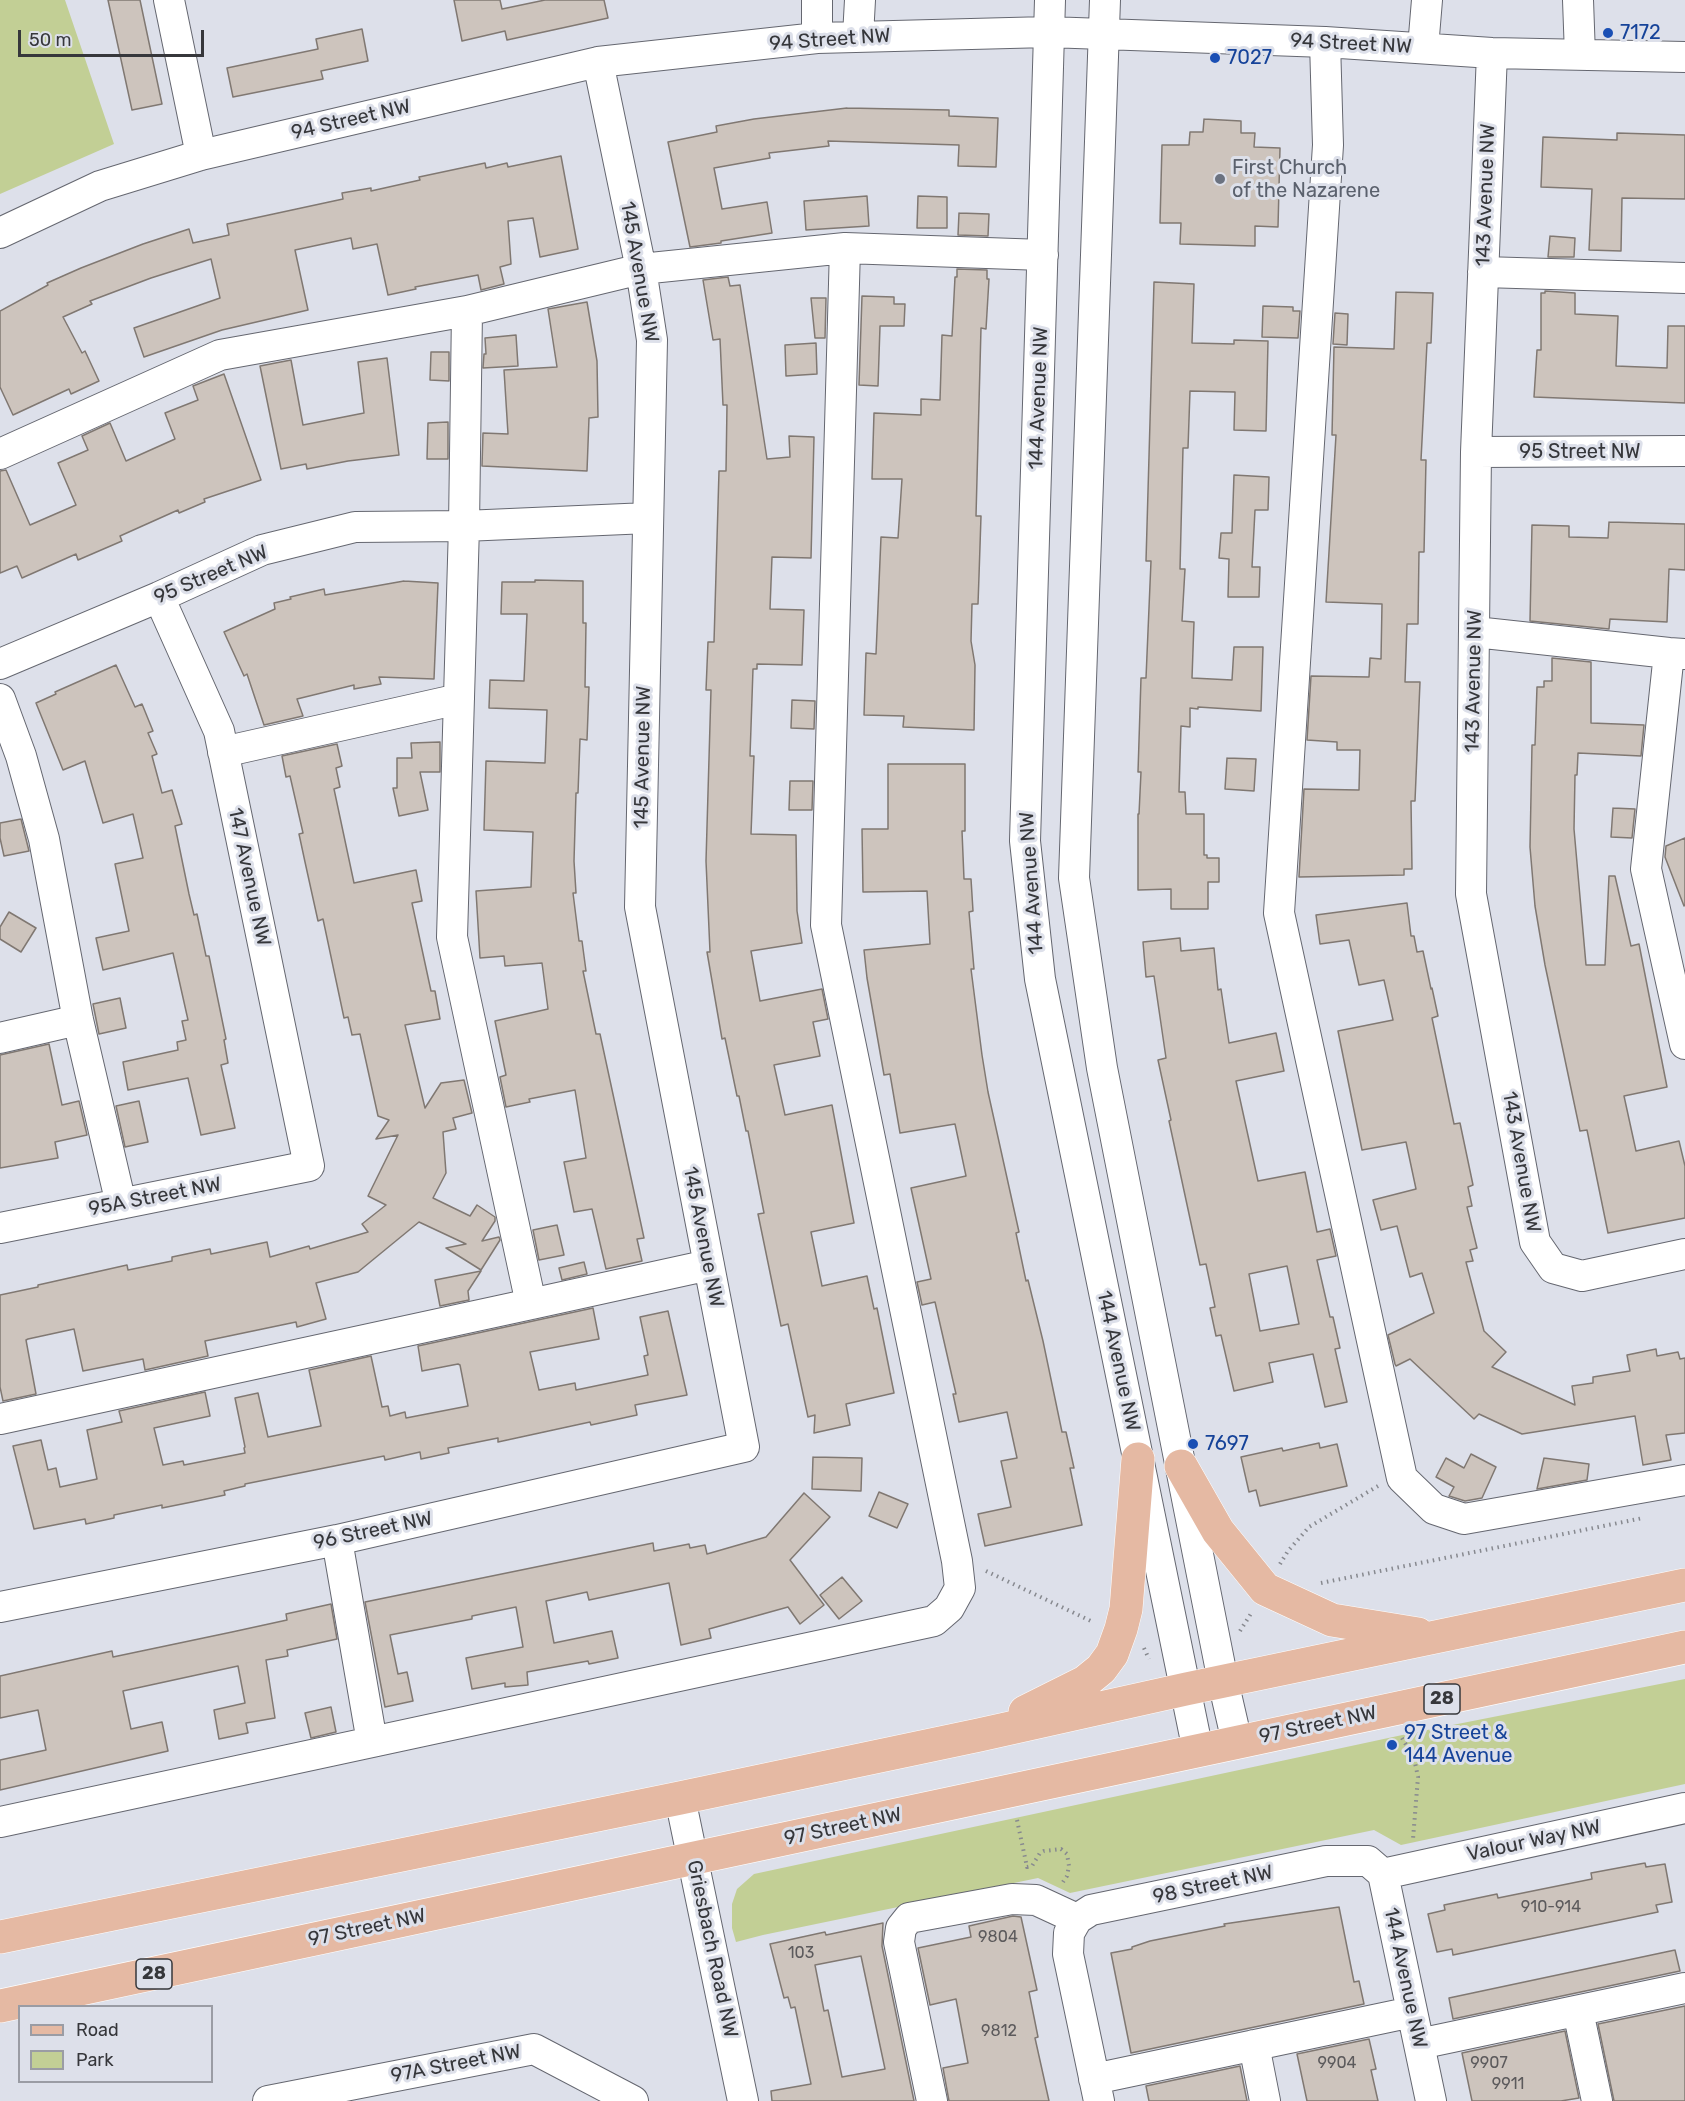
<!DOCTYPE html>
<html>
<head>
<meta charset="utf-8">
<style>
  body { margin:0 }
  #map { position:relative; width:1685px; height:2101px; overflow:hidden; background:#dde0ea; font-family:Rubik,sans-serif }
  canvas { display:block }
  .legend { position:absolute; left:18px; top:2005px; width:195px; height:78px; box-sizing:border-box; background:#dde0ea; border:2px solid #9a9ca4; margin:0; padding:8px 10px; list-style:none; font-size:18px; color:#36373b }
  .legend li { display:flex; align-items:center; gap:12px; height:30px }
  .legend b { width:30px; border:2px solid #9a9ca4 }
  .scale { position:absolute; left:18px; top:30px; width:186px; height:27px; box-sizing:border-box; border:3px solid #36373b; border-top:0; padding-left:8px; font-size:18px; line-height:21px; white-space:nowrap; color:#36373b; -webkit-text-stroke:4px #dde0ea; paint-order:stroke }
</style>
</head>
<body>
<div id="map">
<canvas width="1685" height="2101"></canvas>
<ul class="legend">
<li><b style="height:8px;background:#e5b9a3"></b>Road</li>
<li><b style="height:16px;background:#c2cf95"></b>Park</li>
</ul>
<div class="scale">50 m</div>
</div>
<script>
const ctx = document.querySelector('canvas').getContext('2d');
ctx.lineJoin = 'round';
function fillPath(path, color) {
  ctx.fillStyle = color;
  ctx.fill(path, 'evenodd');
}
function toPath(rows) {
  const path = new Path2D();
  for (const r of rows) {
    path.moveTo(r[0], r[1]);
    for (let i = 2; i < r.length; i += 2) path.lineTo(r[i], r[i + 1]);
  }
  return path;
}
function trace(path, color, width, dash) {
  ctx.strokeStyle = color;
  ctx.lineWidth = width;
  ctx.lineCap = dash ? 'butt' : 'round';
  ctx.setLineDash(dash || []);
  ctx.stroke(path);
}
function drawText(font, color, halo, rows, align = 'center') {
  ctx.font = font + ' Rubik,sans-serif';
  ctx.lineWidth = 6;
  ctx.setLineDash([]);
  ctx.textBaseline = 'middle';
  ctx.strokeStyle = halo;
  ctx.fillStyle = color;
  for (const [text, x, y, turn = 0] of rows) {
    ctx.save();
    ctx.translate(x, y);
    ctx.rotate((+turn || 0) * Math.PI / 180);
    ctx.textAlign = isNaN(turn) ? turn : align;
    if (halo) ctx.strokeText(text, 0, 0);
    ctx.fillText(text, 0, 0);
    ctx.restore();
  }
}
const green = toPath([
  [0,0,65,0,114,144,0,194],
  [1685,1679,1685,1784,1401,1845,1374,1830,1070,1893,1038,1878,763,1935,736,1942,732,1928,732,1904,737,1889,754,1874,1407,1734]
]);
const building = toPath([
  [108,0,140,0,162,104,132,110,108,0],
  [454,0,500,0,502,9,545,0,604,0,608,18,507,40,505,31,462,41,454,0],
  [362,29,368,61,321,71,323,79,233,97,227,68,318,49,316,39,362,29],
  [847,108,949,110,949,116,998,118,996,167,958,166,959,145,828,141,829,146,769,153,770,158,714,168,722,209,767,202,772,233,721,241,721,243,690,247,668,142,717,132,716,126,754,119,847,108],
  [1204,119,1241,121,1241,133,1255,133,1254,147,1280,148,1278,227,1255,226,1255,246,1180,244,1181,223,1160,223,1162,145,1189,145,1190,132,1203,132,1204,119],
  [1617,133,1685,135,1685,199,1622,198,1621,251,1589,250,1592,189,1541,187,1543,137,1617,140,1617,133],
  [561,156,578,249,540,257,533,218,508,221,511,264,500,267,504,284,481,290,478,275,415,287,416,289,388,295,377,244,353,249,351,238,295,250,308,310,222,330,144,357,134,328,220,298,211,259,151,278,90,301,92,304,63,317,82,353,85,351,99,381,71,394,69,389,13,415,0,387,0,311,48,285,47,283,81,268,143,244,189,229,193,243,229,235,227,224,343,199,342,193,371,188,371,191,420,180,419,177,485,163,486,168,507,163,508,167,561,156],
  [867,196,869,226,806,230,804,201,867,196],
  [918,196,947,197,947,228,917,228,918,196],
  [959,213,989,214,988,236,958,235,959,213],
  [1550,236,1575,238,1574,257,1548,257,1550,236],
  [957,269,987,270,987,279,989,279,986,329,981,328,976,516,981,516,979,576,978,604,972,604,971,641,975,665,974,730,903,727,904,716,864,715,866,653,876,654,881,537,898,538,902,479,872,479,874,413,921,415,921,399,940,400,942,335,952,336,955,277,957,277,957,269],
  [728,277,730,286,740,285,767,459,790,457,789,436,814,437,811,558,772,557,770,609,804,610,802,665,757,664,757,669,753,669,750,756,754,756,751,834,796,835,797,911,802,943,751,951,760,1001,822,989,828,1019,813,1022,820,1056,774,1065,785,1115,832,1105,854,1223,811,1232,822,1286,867,1276,874,1309,877,1308,894,1393,846,1404,850,1425,814,1433,815,1415,808,1417,788,1324,781,1326,758,1214,764,1213,748,1131,746,1131,739,1096,737,1096,725,1038,722,1039,707,952,710,952,706,861,711,690,706,690,708,642,714,642,719,471,726,471,727,405,723,405,720,339,713,340,703,280,728,277],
  [1154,282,1194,284,1192,343,1234,344,1234,340,1268,341,1266,431,1234,430,1235,392,1190,391,1188,448,1183,448,1180,569,1185,569,1182,621,1194,622,1192,678,1232,680,1234,647,1263,647,1261,711,1198,707,1198,709,1190,708,1190,727,1181,726,1179,792,1185,792,1186,814,1204,814,1204,855,1207,855,1207,858,1219,858,1219,882,1208,882,1208,909,1171,909,1171,889,1138,890,1138,814,1139,814,1141,772,1138,772,1141,678,1146,678,1151,561,1146,561,1154,282],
  [1545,291,1575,293,1575,314,1618,316,1616,366,1667,368,1668,326,1685,326,1685,403,1534,397,1537,350,1541,350,1541,293,1545,293,1545,291],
  [1396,292,1433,293,1431,343,1427,343,1421,460,1426,460,1424,552,1419,552,1418,624,1407,624,1405,682,1420,682,1415,801,1411,801,1412,869,1404,869,1404,875,1299,877,1304,789,1359,790,1360,750,1337,750,1337,742,1307,740,1311,676,1369,677,1370,658,1381,659,1382,604,1326,602,1336,435,1332,435,1334,347,1394,349,1396,292],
  [862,296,894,297,894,304,905,304,904,326,880,326,878,386,859,385,862,296],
  [811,298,826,298,825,338,815,338,811,298],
  [587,302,597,361,598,417,589,418,587,471,482,466,483,433,508,434,504,370,557,367,548,309,587,302],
  [1263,306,1293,307,1293,311,1300,311,1298,338,1262,337,1263,306],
  [1335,313,1348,314,1347,345,1333,344,1335,313],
  [516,335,518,366,483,368,484,354,486,354,485,338,516,335],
  [816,343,817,374,786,376,785,345,816,343],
  [431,352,449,352,449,381,430,380,431,352],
  [387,358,399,455,348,461,307,469,306,464,281,469,260,366,291,360,303,425,364,413,358,362,387,358],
  [224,374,261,480,204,499,205,502,179,513,178,510,120,536,122,541,78,560,76,554,22,578,17,566,0,573,0,471,6,470,30,525,76,505,58,463,88,450,82,436,110,423,126,461,175,439,165,413,198,400,193,386,224,374],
  [448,422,448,459,427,459,428,423,448,422],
  [1234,475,1269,477,1268,510,1255,510,1252,567,1260,567,1259,597,1228,597,1229,559,1219,558,1221,533,1232,533,1234,475],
  [1609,522,1685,524,1685,570,1669,569,1667,622,1610,619,1609,629,1530,621,1532,525,1569,526,1569,537,1608,538,1609,522],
  [535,580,583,581,583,623,586,623,585,687,589,687,587,740,580,739,578,793,576,793,574,861,576,893,573,893,579,941,582,941,586,971,583,971,596,1034,600,1034,644,1238,637,1239,642,1261,606,1269,592,1209,574,1212,564,1162,586,1158,575,1090,529,1099,530,1102,506,1107,500,1077,506,1075,495,1021,548,1009,542,963,505,966,504,956,480,958,476,891,531,887,533,832,484,830,486,761,545,763,547,710,489,708,490,680,524,681,527,614,501,614,502,582,535,582,535,580],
  [404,581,438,583,434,679,379,677,381,684,354,689,354,685,297,699,303,716,264,725,247,674,244,676,224,632,275,609,274,603,291,599,290,597,324,589,325,595,404,581],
  [1552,658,1591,662,1591,723,1644,725,1641,756,1578,753,1577,775,1575,775,1574,829,1586,965,1605,965,1609,876,1615,876,1631,946,1639,944,1667,1087,1624,1096,1636,1151,1679,1141,1685,1166,1685,1218,1608,1233,1587,1130,1580,1131,1545,965,1535,906,1530,847,1532,745,1535,745,1537,687,1544,687,1544,681,1552,681,1552,658],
  [116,665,135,707,142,704,153,731,148,733,157,754,152,756,162,793,172,790,182,824,175,826,189,894,194,915,197,914,206,956,209,956,226,1039,224,1040,228,1063,221,1065,235,1128,201,1135,188,1078,128,1090,123,1062,178,1050,177,1042,186,1040,182,1021,188,1020,173,953,103,970,96,938,129,931,115,864,143,858,133,814,103,823,85,761,63,770,36,703,56,694,55,692,116,665],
  [792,700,815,701,814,729,791,728,792,700],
  [440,742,440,772,420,772,428,810,399,816,393,788,397,788,397,758,412,758,411,743,440,742],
  [337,744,342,766,336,768,340,787,334,789,354,883,416,870,422,901,412,903,431,991,435,991,440,1019,405,1025,425,1108,441,1083,464,1080,472,1113,453,1118,456,1129,443,1132,446,1173,433,1198,470,1216,477,1205,495,1217,495,1221,482,1241,499,1237,500,1240,481,1270,446,1248,466,1244,419,1222,358,1272,316,1283,326,1319,297,1327,296,1322,205,1341,208,1356,145,1370,143,1359,83,1371,74,1329,28,1339,26,1340,36,1394,3,1401,0,1387,0,1295,38,1287,38,1285,127,1265,128,1270,172,1261,172,1257,210,1249,211,1254,267,1242,270,1257,309,1246,310,1249,368,1232,362,1224,386,1205,368,1196,398,1135,376,1139,389,1120,378,1116,360,1034,352,1035,348,1017,344,1018,323,919,318,921,305,862,299,834,303,833,290,776,286,777,282,756,337,744],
  [1227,758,1256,759,1254,791,1225,789,1227,758],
  [888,764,965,764,965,831,962,831,964,879,971,879,973,911,969,912,974,969,971,969,982,1055,988,1092,1019,1232,1016,1233,1026,1281,1028,1280,1043,1341,1062,1432,1066,1432,1074,1468,1070,1468,1082,1525,985,1546,978,1514,1011,1507,1001,1461,1017,1458,1007,1412,959,1422,953,1394,956,1394,935,1302,922,1305,917,1282,931,1279,911,1188,966,1176,955,1124,900,1133,890,1074,884,1075,867,978,864,950,930,944,927,891,863,892,862,829,888,829,888,764],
  [790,781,813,781,812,810,789,810,790,781],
  [1613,808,1635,809,1632,838,1611,837,1613,808],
  [21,819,29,851,4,856,0,838,0,823,21,819],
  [1685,838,1685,905,1684,906,1665,857,1666,846,1685,838],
  [1407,903,1411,936,1414,936,1417,952,1423,951,1431,989,1432,988,1438,1016,1432,1018,1454,1124,1460,1123,1473,1185,1468,1187,1472,1206,1467,1207,1477,1248,1470,1250,1473,1261,1466,1262,1484,1331,1506,1352,1492,1367,1575,1405,1572,1386,1593,1383,1593,1377,1630,1371,1627,1355,1656,1349,1657,1356,1678,1352,1680,1359,1685,1358,1685,1433,1666,1435,1671,1460,1643,1465,1635,1416,1522,1434,1479,1414,1474,1419,1410,1359,1396,1366,1395,1364,1388,1335,1434,1313,1422,1273,1410,1277,1397,1226,1381,1230,1373,1200,1416,1189,1406,1142,1362,1150,1338,1031,1393,1020,1384,980,1359,985,1349,940,1320,944,1316,915,1407,903],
  [9,912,36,928,21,952,0,939,0,927,9,912],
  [1180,938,1181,951,1214,948,1218,990,1221,989,1229,1043,1276,1033,1284,1071,1236,1081,1258,1181,1305,1172,1317,1232,1330,1229,1336,1256,1317,1260,1330,1317,1333,1317,1340,1348,1335,1349,1347,1402,1325,1407,1313,1354,1269,1363,1273,1382,1234,1391,1221,1335,1216,1336,1210,1308,1215,1307,1206,1264,1200,1265,1169,1121,1171,1120,1158,1060,1166,1058,1154,976,1146,977,1143,942,1180,938],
  [1287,1266,1299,1324,1260,1331,1249,1274,1287,1266],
  [120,998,126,1028,99,1034,93,1004,120,998],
  [49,1044,62,1105,79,1101,87,1135,55,1142,58,1158,0,1168,0,1055,49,1044],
  [139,1101,148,1142,125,1147,116,1106,139,1101],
  [557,1225,564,1255,539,1260,533,1230,557,1225],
  [584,1262,587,1274,562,1280,559,1268,584,1262],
  [481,1271,468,1291,469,1300,440,1306,435,1280,481,1271],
  [593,1308,599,1339,530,1352,539,1390,575,1383,576,1390,648,1375,644,1356,648,1355,640,1317,668,1311,687,1395,635,1405,637,1415,591,1425,590,1422,498,1442,498,1438,448,1448,449,1453,421,1459,420,1452,385,1460,384,1456,245,1484,245,1486,224,1491,225,1495,192,1502,162,1508,162,1505,114,1515,114,1518,86,1524,85,1519,34,1529,13,1446,41,1440,48,1470,56,1468,60,1487,97,1479,87,1430,122,1422,119,1411,205,1392,210,1416,154,1428,163,1465,183,1461,184,1465,245,1453,244,1448,245,1447,235,1398,258,1393,268,1437,321,1426,309,1370,371,1356,382,1407,388,1406,390,1416,405,1412,406,1418,468,1406,460,1365,458,1364,422,1371,418,1346,593,1308],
  [1319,1443,1320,1448,1337,1444,1347,1486,1260,1506,1256,1490,1249,1492,1241,1457,1282,1448,1283,1451,1319,1443],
  [1471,1454,1496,1467,1482,1498,1465,1501,1449,1496,1454,1487,1436,1477,1446,1458,1464,1468,1471,1454],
  [813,1457,862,1458,861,1491,812,1489,813,1457],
  [1544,1458,1589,1464,1587,1480,1537,1489,1544,1458],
  [879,1492,908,1504,897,1528,869,1516,879,1492],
  [804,1493,830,1517,790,1560,824,1605,800,1624,788,1607,709,1629,711,1638,681,1645,669,1583,589,1600,587,1592,546,1601,554,1643,612,1631,618,1658,589,1664,588,1661,527,1672,528,1685,505,1687,505,1683,472,1689,466,1658,523,1647,516,1607,472,1616,472,1619,390,1635,398,1674,407,1672,413,1701,385,1707,365,1602,653,1543,654,1551,689,1544,690,1548,705,1545,707,1554,766,1537,804,1493],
  [842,1577,862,1601,839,1619,820,1595,842,1577],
  [331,1604,337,1639,287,1650,288,1656,266,1660,275,1718,246,1723,248,1733,219,1739,214,1710,245,1703,238,1666,123,1691,131,1729,162,1722,168,1751,0,1790,0,1760,46,1750,38,1710,0,1718,0,1676,112,1651,113,1657,232,1632,287,1620,286,1614,331,1604],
  [331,1707,336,1732,311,1738,305,1713,331,1707],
  [1645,1863,1646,1867,1665,1864,1672,1902,1656,1905,1658,1912,1453,1955,1452,1949,1437,1952,1428,1914,1445,1910,1444,1905,1497,1894,1498,1898,1592,1879,1591,1873,1645,1863],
  [1339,1907,1354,1982,1359,1981,1364,2004,1131,2053,1111,1953,1132,1949,1132,1947,1150,1941,1225,1926,1224,1924,1339,1907],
  [1013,1916,1021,1917,1037,1990,1029,1992,1038,2037,1035,2038,1049,2101,949,2101,943,2068,968,2063,956,1999,930,2005,918,1948,971,1937,969,1926,1013,1916],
  [883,1923,882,1946,914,2101,772,2101,771,2091,811,2084,795,2007,791,2008,788,1997,784,1998,770,1944,825,1932,826,1935,883,1923],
  [861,1956,885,2069,842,2077,828,2010,824,2011,815,1965,861,1956],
  [1675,1950,1680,1971,1453,2019,1449,1998,1675,1950],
  [1685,2006,1685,2101,1614,2101,1598,2024,1685,2006],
  [1565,2031,1579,2098,1561,2101,1472,2101,1462,2053,1565,2031],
  [1369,2039,1376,2069,1371,2070,1378,2101,1307,2101,1297,2054,1369,2039],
  [1240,2066,1247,2101,1149,2101,1146,2086,1240,2066]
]);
const path = toPath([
  [1280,1564,1288,1551,1309,1527,1378,1486],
  [986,1571,1093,1622],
  [1321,1583,1643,1518],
  [1240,1631,1252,1612],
  [1144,1648,1149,1659],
  [1402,1738,1414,1758,1418,1777,1413,1839],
  [1017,1820,1027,1867,1032,1866,1040,1853,1044,1851,1061,1849,1067,1854,1069,1866,1067,1876,1063,1882]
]);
const minor = toPath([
  [169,0,201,155],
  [1050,0,1025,841,1040,979,1198,1751],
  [1105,0,1074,878,1102,1068,1223,1681,1237,1742],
  [1578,0,1580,55],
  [858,36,860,0],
  [817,38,817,0],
  [1325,42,1328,145,1279,913,1402,1478,1434,1509,1464,1519,1685,1480],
  [1423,48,1427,0],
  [1492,53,1476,452,1471,894,1535,1242,1553,1268,1582,1276,1685,1254],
  [0,233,100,186,201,155,598,62,817,38,1048,32,1325,42,1492,53,1685,57],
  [1483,272,1685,278],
  [1476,452,1685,451],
  [0,454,220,355,467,311,641,269,845,248,1043,255],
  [1475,632,1669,653,1685,654],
  [1669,653,1646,869,1685,1044],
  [0,664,159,597,262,550,355,527,464,526,648,518],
  [0,699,21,756,44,839,78,1020,121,1204],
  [223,752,459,699],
  [0,1038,78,1020],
  [0,1228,309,1166,219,731,159,597],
  [531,1304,709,1265],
  [0,1419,531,1304,452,937,464,526,467,311],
  [337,1540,372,1742],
  [0,1607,337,1540,744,1447,640,907,652,340,641,269,598,62],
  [680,1798,743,2101],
  [0,1822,934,1621,949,1608,960,1588,957,1561,826,925,845,248],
  [1383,1874,1685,1808],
  [1578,2011,1597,2101],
  [1419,2044,1685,1988],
  [1254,2045,1265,2101],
  [1094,2079,1412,2012],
  [268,2101,534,2049,633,2101],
  [932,2101,899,1942,901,1928,909,1918,1012,1899,1036,1900,1077,1919],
  [1099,2101,1068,1954,1069,1933,1077,1919,1091,1910,1326,1861,1368,1861,1383,1874,1431,2101]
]);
const major = toPath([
  [1181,1466,1218,1531,1265,1589,1332,1620,1418,1634],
  [1025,1712,1085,1682,1101,1669,1112,1654,1121,1629,1126,1609,1138,1459],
  [0,1937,680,1798,979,1735,1186,1689,1685,1585],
  [0,2006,1685,1647]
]);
const markers = [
  [1608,33,6,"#1a4fb4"],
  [1215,58,6,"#1a4fb4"],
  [1220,179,6,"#6b7280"],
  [1193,1444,6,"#1a4fb4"],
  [1392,1745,6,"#1a4fb4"]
];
const numberNames = [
  ["910-914",1551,1907],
  ["9804",998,1937],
  ["103",801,1953],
  ["9812",999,2031],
  ["9904",1337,2063],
  ["9907",1489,2063],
  ["9911",1508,2084]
];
const shields = [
  [1442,1699,36],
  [154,1974,36]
];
const shieldNames = [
  ["28",1442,1699],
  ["28",154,1974]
];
const transitNames = [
  ["7172",1620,33],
  ["7027",1227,58],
  ["7697",1205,1444],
  ["97 Street &",1404,1733],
  ["144 Avenue",1404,1756]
];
const streetNames = [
  ["94 Street NW",830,40,-4],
  ["94 Street NW",1351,44,3],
  ["94 Street NW",351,120,-13],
  ["143 Avenue NW",1486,195,-88],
  ["145 Avenue NW",639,272,80],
  ["144 Avenue NW",1039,398,-88],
  ["95 Street NW",1580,452],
  ["95 Street NW",211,575,-23],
  ["143 Avenue NW",1474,681,-89],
  ["145 Avenue NW",643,757,-89],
  ["147 Avenue NW",249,877,78],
  ["144 Avenue NW",1032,883,-94],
  ["143 Avenue NW",1521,1162,80],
  ["95A Street NW",155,1197,-11],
  ["145 Avenue NW",703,1237,79],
  ["144 Avenue NW",1118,1361,78],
  ["96 Street NW",373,1531,-12],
  ["97 Street NW",1318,1725,-12],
  ["97 Street NW",843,1827,-12],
  ["Valour Way NW",1534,1841,-12],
  ["98 Street NW",1213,1885,-12],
  ["97 Street NW",367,1928,-12],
  ["Griesbach Road NW",712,1949,78],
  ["144 Avenue NW",1405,1978,78],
  ["97A Street NW",456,2064,-11]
];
const worshipNames = [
  ["First Church",1232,168],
  ["of the Nazarene",1232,191]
];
fillPath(green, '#c2cf95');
fillPath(building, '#cdc4bd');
trace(building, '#807872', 1.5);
trace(minor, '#656770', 32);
trace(major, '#fff', 34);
trace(path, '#87898f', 4, [1.5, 4.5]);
trace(minor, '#fff', 30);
trace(major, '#e5b9a3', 33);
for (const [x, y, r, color] of markers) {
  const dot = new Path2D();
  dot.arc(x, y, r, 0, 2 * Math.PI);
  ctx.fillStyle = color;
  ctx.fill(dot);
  trace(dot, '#dde0ea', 2);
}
drawText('16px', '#5c5a5c', null, numberNames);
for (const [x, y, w] of shields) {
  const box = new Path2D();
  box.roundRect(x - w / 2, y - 15, w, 30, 4.5);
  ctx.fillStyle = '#dde0ea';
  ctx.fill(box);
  trace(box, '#36373b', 1.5);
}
drawText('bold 18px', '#36373b', null, shieldNames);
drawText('20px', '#164399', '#dde0ea', transitNames, 'left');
drawText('20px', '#36373b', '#dde0ea', streetNames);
drawText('20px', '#5b616d', '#dde0ea', worshipNames, 'left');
</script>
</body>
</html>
